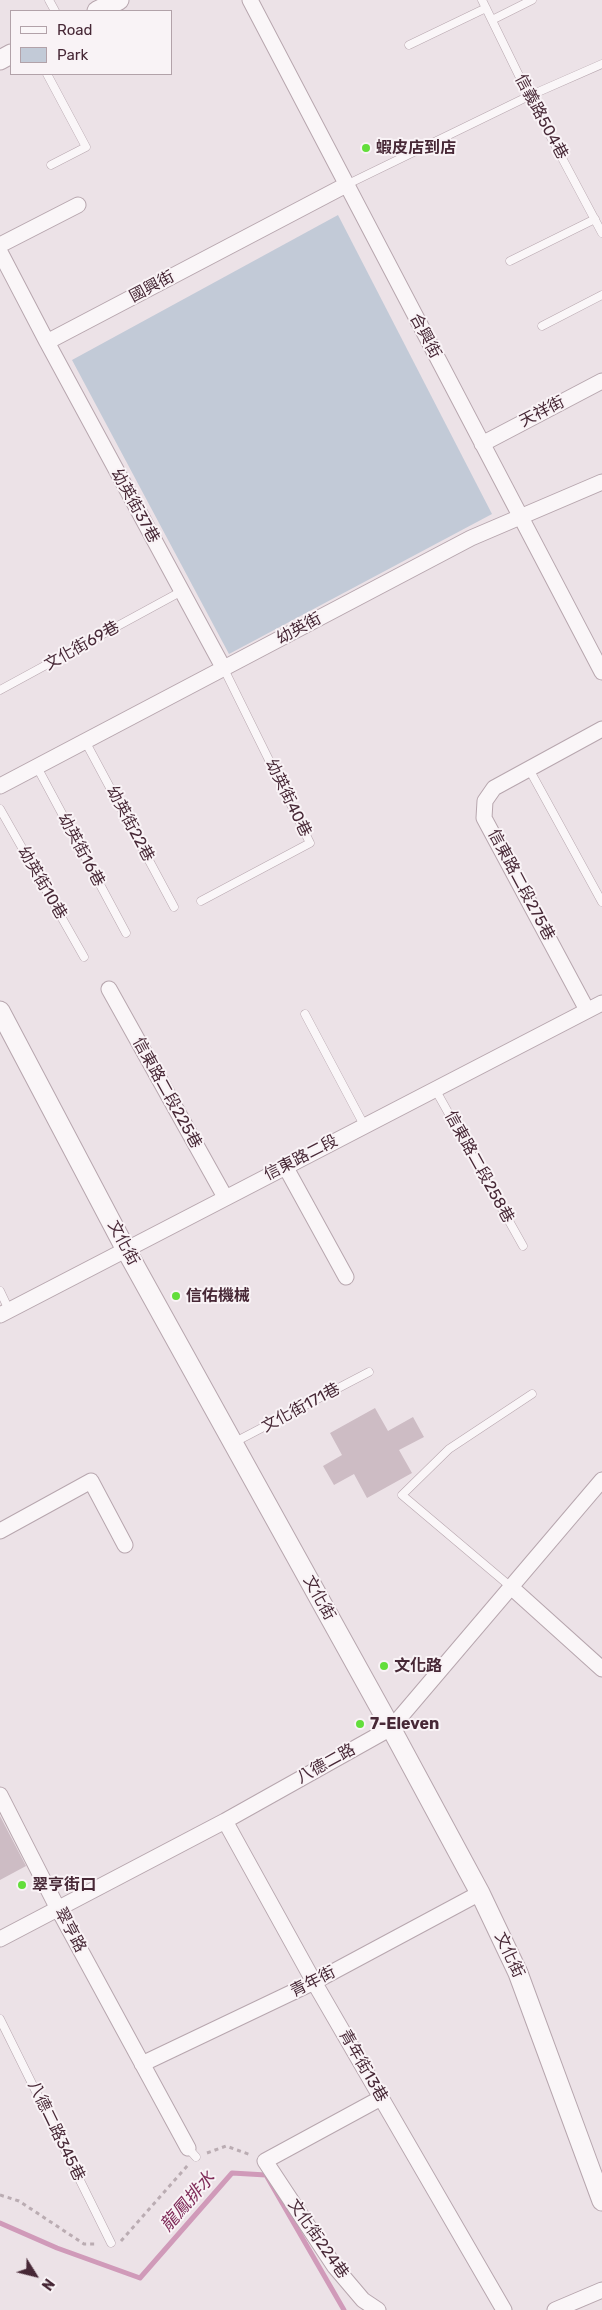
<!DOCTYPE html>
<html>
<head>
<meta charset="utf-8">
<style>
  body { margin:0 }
  #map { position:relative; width:602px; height:2310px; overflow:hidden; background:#ece2e7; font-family:Rubik,sans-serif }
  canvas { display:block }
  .legend { position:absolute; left:10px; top:10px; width:162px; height:65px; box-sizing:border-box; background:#f9f3f6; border:1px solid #b2a2a9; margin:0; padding:6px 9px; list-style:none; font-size:15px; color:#472836 }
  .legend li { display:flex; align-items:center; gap:10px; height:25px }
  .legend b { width:25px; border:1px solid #b2a2a9 }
  .north { position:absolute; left:10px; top:2250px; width:50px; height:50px; -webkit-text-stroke:4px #f9f3f6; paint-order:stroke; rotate:126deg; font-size:14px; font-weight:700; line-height:20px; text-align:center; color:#472836 }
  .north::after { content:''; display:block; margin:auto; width:18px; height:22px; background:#472836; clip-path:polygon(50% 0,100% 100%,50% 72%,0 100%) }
</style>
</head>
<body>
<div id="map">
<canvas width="602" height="2310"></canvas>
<ul class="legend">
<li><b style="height:6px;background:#faf6f8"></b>Road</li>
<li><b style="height:14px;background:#c2cad7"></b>Park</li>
</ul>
<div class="north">N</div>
</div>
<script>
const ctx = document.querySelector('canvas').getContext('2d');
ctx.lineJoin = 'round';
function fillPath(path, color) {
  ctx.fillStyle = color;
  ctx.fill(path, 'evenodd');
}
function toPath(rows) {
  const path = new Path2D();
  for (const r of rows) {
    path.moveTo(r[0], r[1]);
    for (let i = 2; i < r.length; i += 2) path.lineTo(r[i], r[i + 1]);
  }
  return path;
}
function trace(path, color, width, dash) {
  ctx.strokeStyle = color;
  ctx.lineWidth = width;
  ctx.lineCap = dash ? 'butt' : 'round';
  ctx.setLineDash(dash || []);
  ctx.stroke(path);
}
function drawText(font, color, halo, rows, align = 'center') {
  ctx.font = font + ' Rubik,"Noto Sans TC",sans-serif';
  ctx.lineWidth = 4;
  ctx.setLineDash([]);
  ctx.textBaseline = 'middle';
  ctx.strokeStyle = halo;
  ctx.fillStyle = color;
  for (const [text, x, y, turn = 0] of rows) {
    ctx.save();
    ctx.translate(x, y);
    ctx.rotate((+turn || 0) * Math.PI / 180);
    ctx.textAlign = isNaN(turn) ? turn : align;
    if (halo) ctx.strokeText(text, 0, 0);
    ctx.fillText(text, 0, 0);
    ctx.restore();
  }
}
const green = toPath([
  [338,215,492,514,229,654,72,360]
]);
const stream = toPath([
  [0,2223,57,2248,140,2278,232,2173,266,2175,344,2310]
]);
const building = toPath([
  [375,1408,388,1431,413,1417,424,1437,399,1450,412,1473,367,1498,354,1474,334,1485,323,1466,342,1455,330,1433],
  [0,1816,26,1866,0,1880]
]);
const path = toPath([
  [207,2153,226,2146,251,2155],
  [0,2195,19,2201,84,2244,98,2244],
  [121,2241,188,2165]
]);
const service = toPath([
  [49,0,55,11],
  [482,0,529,96,602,233],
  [492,20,532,0],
  [409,45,486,8],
  [47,74,86,147,51,165],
  [346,185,529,96,602,64],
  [510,261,595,219],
  [542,326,602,295],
  [0,690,182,591],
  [85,741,174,907],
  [37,767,126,933],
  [529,769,602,902],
  [0,809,84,957],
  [201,901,310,843,224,669],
  [305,1014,364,1125],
  [435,1089,523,1246],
  [0,1291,9,1310],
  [233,1443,369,1372],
  [511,1587,402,1495,449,1449,532,1394],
  [0,2019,111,2243],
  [188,2148,196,2157]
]);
const minor = toPath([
  [250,0,602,672],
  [0,245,78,205],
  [0,252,47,342,346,185],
  [47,342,224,669],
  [482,444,602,381],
  [0,786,471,538,602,482],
  [109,989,225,1197],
  [587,1010,484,818,485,801,494,788,602,729],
  [285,1166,346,1277],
  [0,1315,602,1003],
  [0,1531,91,1481,125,1545],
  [511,1587,602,1669],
  [0,1795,57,1907,188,2148],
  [225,1821,314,1982,504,2310],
  [0,1939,225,1821,391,1728,602,1480],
  [142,2064,314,1982,480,1893],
  [378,2310,363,2300,335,2267,265,2161,381,2098],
  [555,2310,602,2290]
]);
const tertiary = toPath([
  [97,11,119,0],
  [0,60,11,54],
  [0,1011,125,1248,391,1728,480,1893,518,1973,602,2201]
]);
const markers = [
  [366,148,5,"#63de3b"],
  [176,1296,5,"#63de3b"],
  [384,1666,5,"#63de3b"],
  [360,1724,5,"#63de3b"],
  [22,1885,5,"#63de3b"]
];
const streetNames = [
  ["信義路504巷",541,117,62],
  ["國興街",152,287,-28],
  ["合興街",425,336,62],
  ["天祥街",542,412,-27],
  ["幼英街37巷",135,506,61],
  ["幼英街",299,629,-28],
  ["文化街69巷",82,646,-29],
  ["幼英街40巷",288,798,64],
  ["幼英街22巷",130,824,62],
  ["幼英街16巷",81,850,62],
  ["幼英街10巷",42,883,60],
  ["信東路二段275巷",521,885,62],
  ["信東路二段225巷",167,1093,61],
  ["信東路二段",301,1158,-27],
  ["信東路二段258巷",479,1167,61],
  ["文化街",123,1243,62],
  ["文化街171巷",301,1408,-28],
  ["文化街",319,1598,61],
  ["八德二路",326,1764,-29],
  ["翠亨路",70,1930,62],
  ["文化街",509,1955,65],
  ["青年街",313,1982,-27],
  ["青年街13巷",363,2066,60],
  ["八德二路345巷",56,2131,64],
  ["文化街224巷",318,2239,55]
];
const poiNames = [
  ["蝦皮店到店",376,148],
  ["信佑機械",186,1296],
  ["文化路",394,1666],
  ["7-Eleven",370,1724],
  ["翠亨街口",32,1885]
];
const waterNames = [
  ["龍鳳排水",188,2202,-49]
];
fillPath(green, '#c2cad7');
trace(stream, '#d09ab9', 5);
fillPath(building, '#cdbcc4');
trace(service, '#b7a6ae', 9);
trace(minor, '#b7a6ae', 17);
trace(tertiary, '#b7a6ae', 21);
trace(path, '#baacb2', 3, [4, 4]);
trace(service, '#faf6f8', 8);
trace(minor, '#faf6f8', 15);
trace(tertiary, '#faf6f8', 19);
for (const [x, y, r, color] of markers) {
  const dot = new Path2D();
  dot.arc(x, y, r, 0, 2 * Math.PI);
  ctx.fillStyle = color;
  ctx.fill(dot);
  trace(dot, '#f9f3f6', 2);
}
drawText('16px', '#472836', '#f9f3f6', streetNames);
drawText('bold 16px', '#472836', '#f9f3f6', poiNames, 'left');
drawText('italic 18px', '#802d5a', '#f9f3f6', waterNames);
</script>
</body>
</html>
